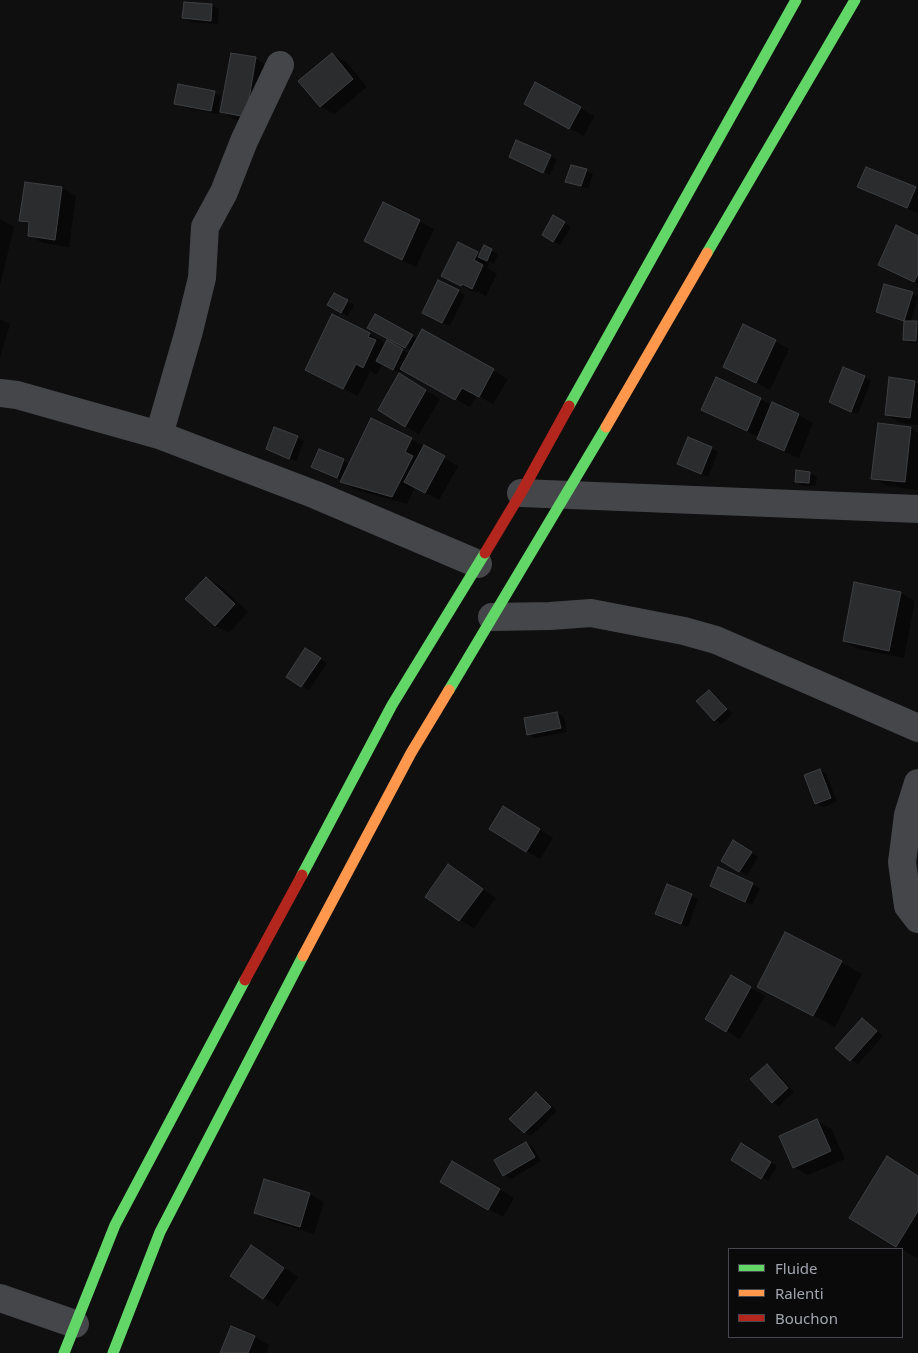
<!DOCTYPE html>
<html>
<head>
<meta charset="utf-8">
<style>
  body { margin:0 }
  #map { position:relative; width:918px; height:1353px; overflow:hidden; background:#0f0f10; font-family:"Noto Sans",sans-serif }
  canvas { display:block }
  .legend { position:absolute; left:728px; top:1248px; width:175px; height:90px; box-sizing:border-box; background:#0a0a0b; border:1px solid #47484d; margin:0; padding:6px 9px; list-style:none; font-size:15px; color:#a2a6af }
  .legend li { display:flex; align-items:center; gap:10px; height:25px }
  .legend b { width:25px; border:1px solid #47484d }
</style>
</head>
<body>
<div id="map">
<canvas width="918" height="1353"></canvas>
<ul class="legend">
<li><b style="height:6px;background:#63d668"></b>Fluide</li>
<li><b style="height:6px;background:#ff974d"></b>Ralenti</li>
<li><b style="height:6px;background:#b3261e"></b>Bouchon</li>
</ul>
</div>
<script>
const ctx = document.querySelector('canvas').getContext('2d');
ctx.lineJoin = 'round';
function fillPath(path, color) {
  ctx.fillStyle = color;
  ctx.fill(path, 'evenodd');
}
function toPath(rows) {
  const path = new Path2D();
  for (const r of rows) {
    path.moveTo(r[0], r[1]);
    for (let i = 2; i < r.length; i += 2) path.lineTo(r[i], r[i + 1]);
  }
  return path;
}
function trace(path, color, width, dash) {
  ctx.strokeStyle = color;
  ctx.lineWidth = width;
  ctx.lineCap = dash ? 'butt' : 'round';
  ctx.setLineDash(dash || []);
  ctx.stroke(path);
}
const shadow = toPath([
  [185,3,212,5,219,9,218,24,191,22,184,18],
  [332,54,346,62,367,87,334,114,320,106],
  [256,59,270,67,260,124,236,120,222,112],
  [215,93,221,96,218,114,182,107,176,103],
  [580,108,594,116,584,136,539,112],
  [550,156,557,160,550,175,517,161],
  [586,171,593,174,588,189,567,181],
  [859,187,914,188,906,208,873,195],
  [62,188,76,196,69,247,43,243,29,235,30,225,21,220],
  [916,189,918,190,918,213,908,209],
  [383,203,434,229,416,267,379,248],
  [554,217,571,227,560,245,543,235],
  [0,219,14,227,0,285],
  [918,237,918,284,879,265],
  [458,244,481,255,485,247,498,254,494,264,490,262,487,268,497,274,486,296,477,291,476,293,443,276],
  [458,292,465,295,450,326,431,317],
  [912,293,918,297,911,322,918,323,918,343,911,343,904,339,905,322,877,311],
  [334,295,354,305,348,316,329,305],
  [332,316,384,342,382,345,385,347,387,342,410,354,412,351,369,327,375,316,418,339,423,330,508,379,493,404,477,395,470,407,402,369,400,373,383,363,377,375,370,371,358,396,321,378],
  [0,319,10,324,0,357],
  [775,341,789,349,770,390,739,374],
  [400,375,440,399,419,434,405,426],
  [864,377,871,381,858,414,830,402],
  [716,379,772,405,773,404,799,415,813,423,799,458,772,447,758,439,759,437,702,410],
  [915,382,918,384,918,425,900,423,886,414],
  [911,428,918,433,918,490,887,486,873,478],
  [297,438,304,441,296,461,274,452],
  [411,439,458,466,439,500,415,487,407,504,356,490,342,482,343,480,313,467,319,450,350,464],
  [711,448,718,452,708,477,686,467],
  [810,473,817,477,815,486,803,486,796,482],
  [206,578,220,586,248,612,229,633,215,625],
  [855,584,901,593,915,601,904,658,858,649,844,641],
  [306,650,327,663,309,690,288,677],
  [709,691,716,695,732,714,722,724,715,720],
  [557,713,564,717,567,732,535,738,528,734],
  [820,770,826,774,837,802,823,807,816,803],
  [518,816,553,838,540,859,526,851],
  [734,842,758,857,747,875,722,860],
  [449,866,496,898,474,928,460,920],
  [719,869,760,888,752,905,718,889],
  [667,886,698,899,688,927,663,917],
  [841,962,862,974,835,1027,759,987],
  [731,976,765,996,740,1039,706,1019],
  [862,1019,883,1036,858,1064,851,1060],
  [767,1066,774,1070,794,1092,779,1106,772,1102],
  [536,1093,543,1097,557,1111,531,1136,525,1132,511,1119],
  [817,1121,831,1129,845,1159,808,1175,794,1167],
  [526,1143,533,1147,541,1161,511,1179,504,1175],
  [742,1145,777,1166,768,1181,733,1159],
  [453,1162,514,1198,503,1217,442,1182],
  [918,1176,918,1256,917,1258,896,1246],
  [310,1194,324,1202,314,1234,269,1220,255,1212],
  [252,1246,298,1277,278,1306,264,1298],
  [231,1328,255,1337,269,1345,266,1353,222,1353]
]);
const building = toPath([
  [184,2,212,4,211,21,182,18,184,2],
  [231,53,256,57,246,117,220,112,231,53],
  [332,53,353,79,320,107,298,81,332,53],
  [535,82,581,107,569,129,524,104,535,82],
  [178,84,215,91,211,111,174,104,178,84],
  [516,140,551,155,543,173,509,157,516,140],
  [571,165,587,169,581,186,565,182,571,165],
  [866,167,916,187,907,208,857,187,866,167],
  [25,182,62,187,55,240,28,236,29,222,19,221,25,182],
  [383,202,420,220,402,260,364,241,383,202],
  [553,215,565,222,553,242,542,235,553,215],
  [896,225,918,236,918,274,914,282,878,265,896,225],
  [458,242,478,252,474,260,483,265,472,289,462,284,461,286,441,276,458,242],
  [484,245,492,249,487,261,478,257,484,245],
  [438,280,459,290,442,323,422,313,438,280],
  [884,284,913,292,904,321,876,312,884,284],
  [334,293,348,300,341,313,327,305,334,293],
  [332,314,370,333,368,337,376,340,363,368,356,364,343,389,305,370,332,314],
  [375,314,413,335,405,348,367,328,375,314],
  [904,321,917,321,916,341,903,340,904,321],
  [743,324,776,340,756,383,723,367,743,324],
  [422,329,494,369,479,397,462,388,455,400,400,369,422,329],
  [387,340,403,349,393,370,376,361,387,340],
  [843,367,865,376,851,412,829,402,843,367],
  [399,373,426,390,405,427,378,410,399,373],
  [716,377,761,398,747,431,701,410,716,377],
  [889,377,915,381,910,418,885,415,889,377],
  [772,402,799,414,784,451,757,439,772,402],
  [371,418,412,438,405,452,413,456,392,497,340,482,371,418],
  [878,423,911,427,905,482,871,479,878,423],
  [274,427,298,436,289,459,266,449,274,427],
  [688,437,712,447,701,474,677,464,688,437],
  [424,445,445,456,425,493,404,482,424,445],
  [319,449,344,459,337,478,311,467,319,449],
  [796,470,810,472,809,483,795,482,796,470],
  [206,577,235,604,215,626,185,599,206,577],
  [854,582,901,592,889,651,843,641,854,582],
  [305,648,321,658,301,687,286,677,305,648],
  [709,690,727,709,714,721,696,701,709,690],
  [557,712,561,728,527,735,524,718,557,712],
  [820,769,831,798,815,804,804,775,820,769],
  [503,806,540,829,526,852,489,829,503,806],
  [733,840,752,852,739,872,721,861,733,840],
  [448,864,483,889,459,921,425,897,448,864],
  [718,867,753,883,745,902,710,886,718,867],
  [667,884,692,894,681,924,655,914,667,884],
  [785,932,842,961,813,1016,757,987,785,932],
  [731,975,751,987,726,1032,705,1019,731,975],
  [862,1018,877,1031,850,1061,835,1048,862,1018],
  [767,1064,788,1088,772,1103,750,1079,767,1064],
  [536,1092,551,1107,524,1133,509,1119,536,1092],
  [817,1119,831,1151,793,1168,779,1136,817,1119],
  [526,1142,535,1157,503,1176,494,1160,526,1142],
  [741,1143,771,1162,761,1179,731,1160,741,1143],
  [887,1156,918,1176,918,1211,896,1247,849,1218,887,1156],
  [452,1161,500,1189,488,1210,440,1182,452,1161],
  [264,1179,310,1193,300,1227,254,1213,264,1179],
  [251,1245,284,1268,263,1299,230,1276,251,1245],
  [231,1326,255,1336,248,1353,220,1353,231,1326]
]);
const street = toPath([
  [0,393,17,395,159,435,316,495,478,564],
  [159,435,189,331,202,278,205,227,224,192,244,141,280,65],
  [521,493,918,509],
  [492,617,550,616,591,613,684,631,716,640,918,728],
  [918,783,908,815,902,862,908,906,918,919],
  [0,1298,75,1324]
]);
const fast = toPath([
  [707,253,855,0],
  [569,406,796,0],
  [449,690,606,427],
  [302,875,392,705,485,553],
  [64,1353,115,1225,245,980],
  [113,1353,160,1232,303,956]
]);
const slow = toPath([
  [606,427,707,253],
  [303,956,411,753,449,690]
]);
const jam = toPath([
  [485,553,521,493,569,406],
  [245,980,302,875]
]);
fillPath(shadow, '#0007');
fillPath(building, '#2b2c2d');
trace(building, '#3f4043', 1);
trace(street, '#454649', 28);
trace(fast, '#63d668', 11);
trace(slow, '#ff974d', 11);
trace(jam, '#b3261e', 11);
</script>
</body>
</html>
